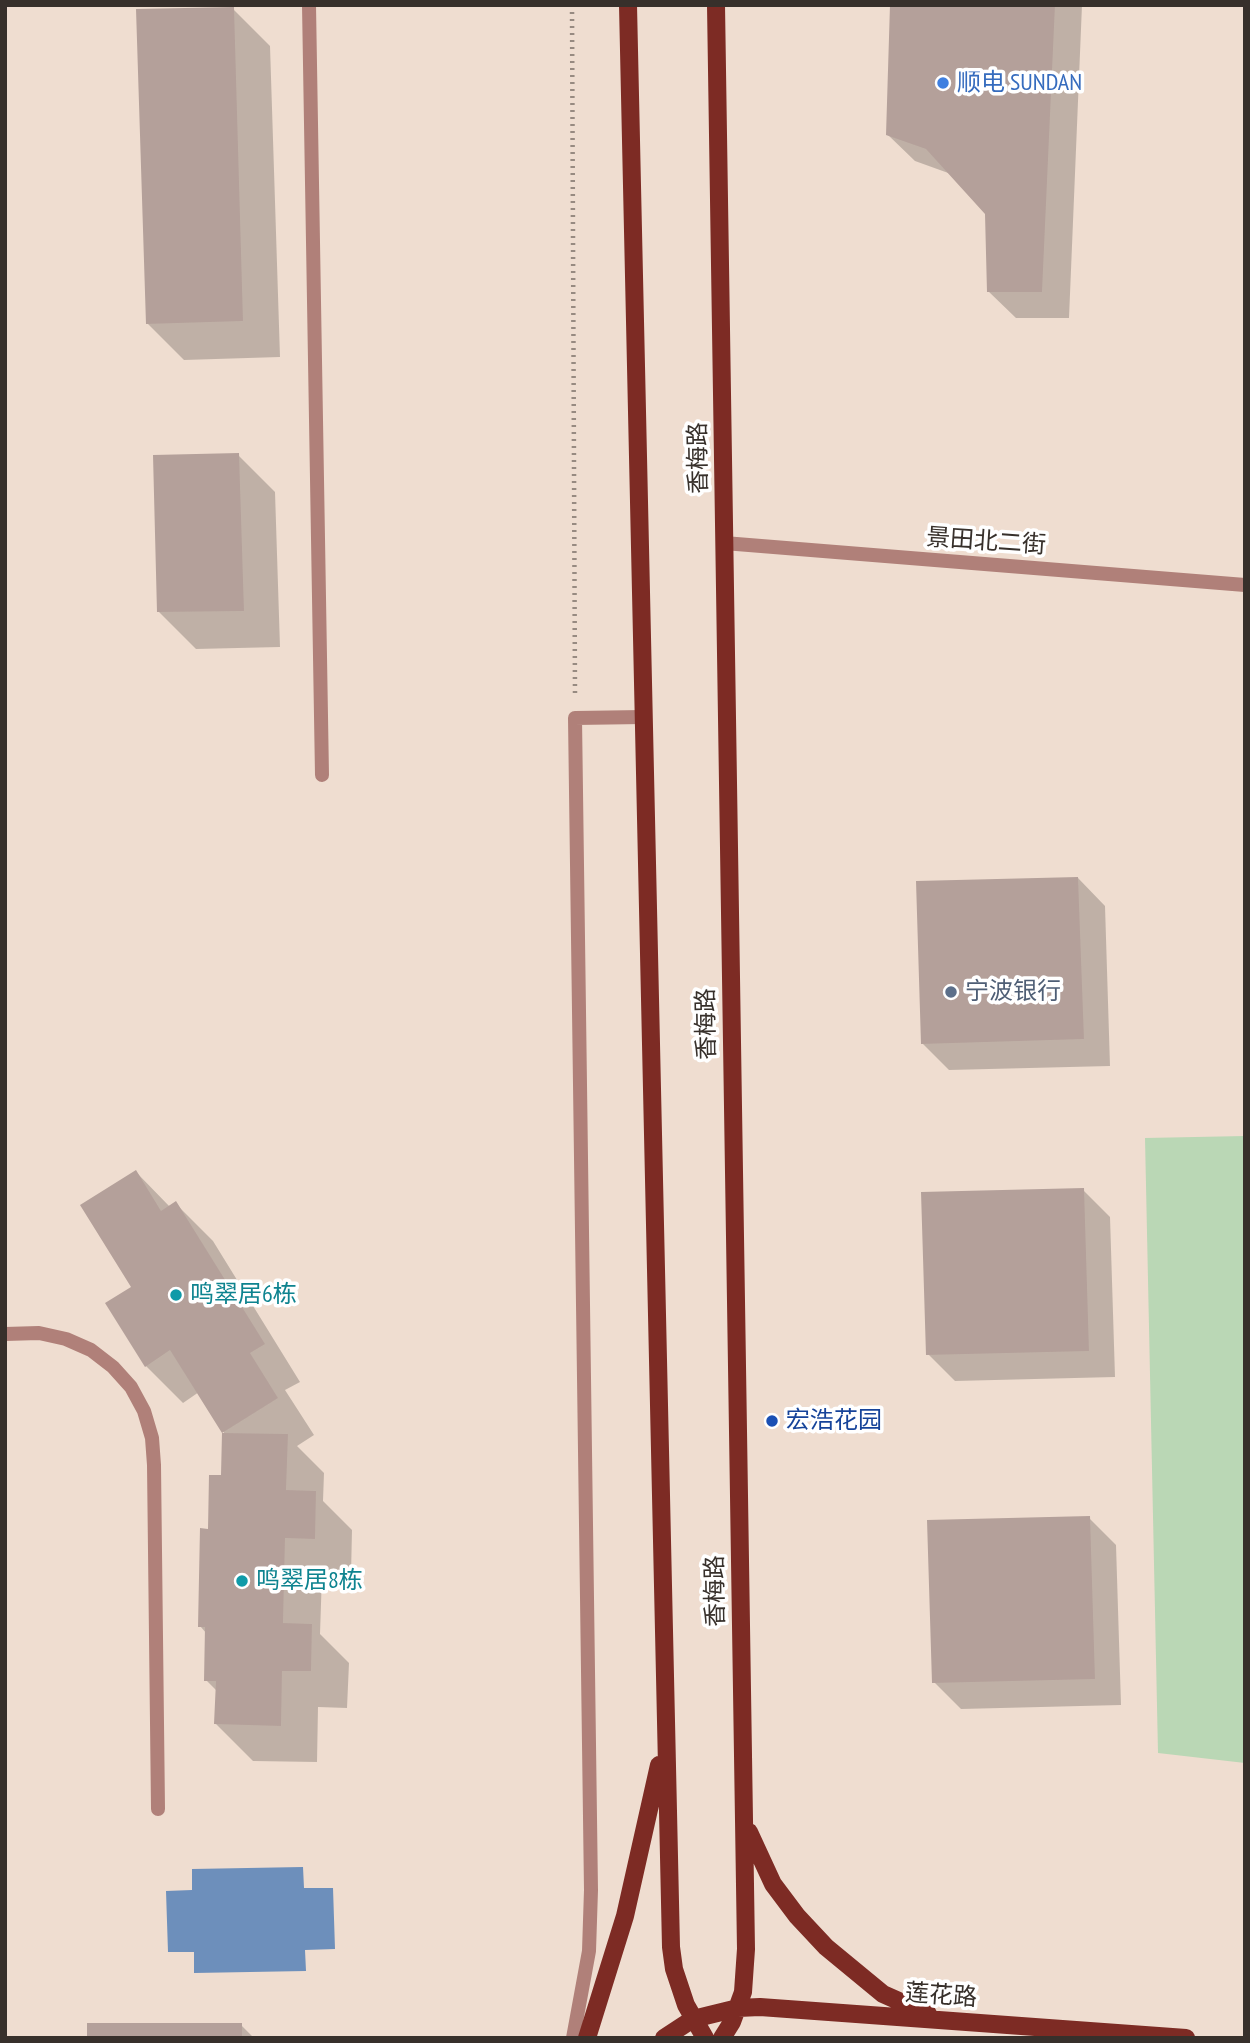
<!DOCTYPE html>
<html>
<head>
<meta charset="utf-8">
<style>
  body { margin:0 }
  #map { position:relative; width:1250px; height:2043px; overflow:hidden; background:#efddd0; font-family:"PT Sans Narrow",sans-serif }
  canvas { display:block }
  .frame { position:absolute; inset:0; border:7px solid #37302b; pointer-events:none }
</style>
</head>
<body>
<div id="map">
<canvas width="1250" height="2043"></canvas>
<div class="frame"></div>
</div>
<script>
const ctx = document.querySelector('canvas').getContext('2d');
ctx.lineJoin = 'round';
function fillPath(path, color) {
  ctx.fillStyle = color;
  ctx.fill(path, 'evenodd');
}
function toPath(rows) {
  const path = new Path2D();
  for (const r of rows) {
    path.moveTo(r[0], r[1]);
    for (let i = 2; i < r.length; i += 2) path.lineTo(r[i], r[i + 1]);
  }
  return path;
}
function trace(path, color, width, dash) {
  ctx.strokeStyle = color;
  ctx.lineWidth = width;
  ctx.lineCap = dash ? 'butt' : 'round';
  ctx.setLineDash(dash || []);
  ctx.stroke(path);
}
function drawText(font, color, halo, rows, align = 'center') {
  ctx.font = font + ' "PT Sans Narrow","Noto Sans SC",sans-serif';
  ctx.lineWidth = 7;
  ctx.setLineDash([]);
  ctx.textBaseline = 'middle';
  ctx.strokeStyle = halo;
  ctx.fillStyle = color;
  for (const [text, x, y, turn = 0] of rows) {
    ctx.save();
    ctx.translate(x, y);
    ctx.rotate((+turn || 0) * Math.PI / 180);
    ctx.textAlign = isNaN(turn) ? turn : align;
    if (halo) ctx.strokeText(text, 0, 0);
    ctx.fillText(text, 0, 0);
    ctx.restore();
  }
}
const green = toPath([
  [1245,1136,1245,1763,1158,1753,1145,1138]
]);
const water = toPath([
  [303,1867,304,1888,333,1888,335,1949,305,1950,306,1971,194,1973,194,1952,168,1952,166,1891,192,1890,192,1869]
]);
const shadow = toPath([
  [892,5,1082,5,1069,318,1016,318,988,291,987,213,951,174,915,161,887,134],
  [233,9,270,46,280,357,184,360,147,323],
  [238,455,275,492,280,647,196,649,159,612],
  [1078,878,1105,906,1110,1066,949,1070,922,1043],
  [136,1172,170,1207,176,1204,213,1241,300,1382,285,1390,314,1435,297,1446,324,1473,323,1501,352,1530,351,1575,322,1574,320,1634,349,1663,347,1708,318,1707,317,1762,253,1761,216,1724,217,1691,206,1680,207,1634,200,1626,209,1531,222,1477,224,1432,199,1392,183,1403,146,1366,134,1287],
  [1083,1190,1110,1217,1115,1377,955,1381,928,1354],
  [1089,1518,1116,1545,1121,1705,961,1709,934,1682],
  [241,2025,254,2038,89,2038]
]);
const building = toPath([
  [890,5,1055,5,1042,292,987,292,985,214,926,149,886,135],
  [234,7,243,321,146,324,136,9],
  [239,453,244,611,157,612,153,455],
  [1078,877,1084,1039,921,1044,916,881],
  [136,1170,161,1211,176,1201,265,1344,250,1353,278,1398,222,1433,170,1350,145,1367,105,1303,131,1287,80,1205],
  [1084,1188,1089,1351,926,1355,921,1192],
  [222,1433,288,1434,286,1490,316,1491,315,1539,285,1538,283,1623,312,1624,311,1671,282,1671,281,1726,214,1724,216,1681,204,1681,205,1627,198,1627,200,1528,208,1529,209,1475,221,1475],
  [1090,1516,1095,1679,932,1683,927,1520],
  [87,2023,242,2023,242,2038,87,2038]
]);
const path = toPath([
  [572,5,575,694]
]);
const lane = toPath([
  [309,5,322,775],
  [5,1334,39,1333,66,1339,91,1350,113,1367,131,1387,144,1411,152,1438,154,1465,158,1809],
  [573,2038,589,1951,591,1890,575,718,643,717]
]);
const street = toPath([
  [724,543,1245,585]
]);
const primary = toPath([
  [628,5,671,1947,674,1969,686,2005,705,2038],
  [716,5,746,1949,743,1992,732,2022,722,2038],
  [749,1832,773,1884,797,1916,826,1947,883,1994,928,2014],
  [587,2038,625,1916,659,1765],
  [664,2038,693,2019,738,2008,760,2007,1186,2038]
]);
const markers = [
  [943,83,7,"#3f7fe0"],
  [951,992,7,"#5c6f8a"],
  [176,1295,7,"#0f9aa8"],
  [772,1421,7,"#1a4fb4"],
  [242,1581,7,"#0f9aa8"]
];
const shopNames = [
  ["顺电 SUNDAN",957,83]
];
const streetNames = [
  ["香梅路",699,458,-91],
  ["景田北二街",986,542,4],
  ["香梅路",707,1024,-91],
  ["香梅路",716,1591,-91],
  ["莲花路",941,1996,4]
];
const serviceNames = [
  ["宁波银行",965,992]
];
const cultureNames = [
  ["鸣翠居6栋",190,1295],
  ["鸣翠居8栋",256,1581]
];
const transitNames = [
  ["宏浩花园",786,1421]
];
fillPath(green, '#bad7b5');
fillPath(water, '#6d8fbb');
fillPath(shadow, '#0003');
fillPath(building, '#b4a09a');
trace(path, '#978a81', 4.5, [2, 5]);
trace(lane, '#b08079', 14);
trace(street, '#b08079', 14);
trace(primary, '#7d2b24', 18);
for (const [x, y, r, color] of markers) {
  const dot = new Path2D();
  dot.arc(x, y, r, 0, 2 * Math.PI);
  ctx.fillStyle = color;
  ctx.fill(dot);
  trace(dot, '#fff', 2.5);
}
drawText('24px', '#366cbe', '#fff', shopNames, 'left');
drawText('24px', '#37302b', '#fff', streetNames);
drawText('24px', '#4e5e75', '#fff', serviceNames, 'left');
drawText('24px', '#0d838f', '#fff', cultureNames, 'left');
drawText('24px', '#164399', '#fff', transitNames, 'left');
</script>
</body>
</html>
